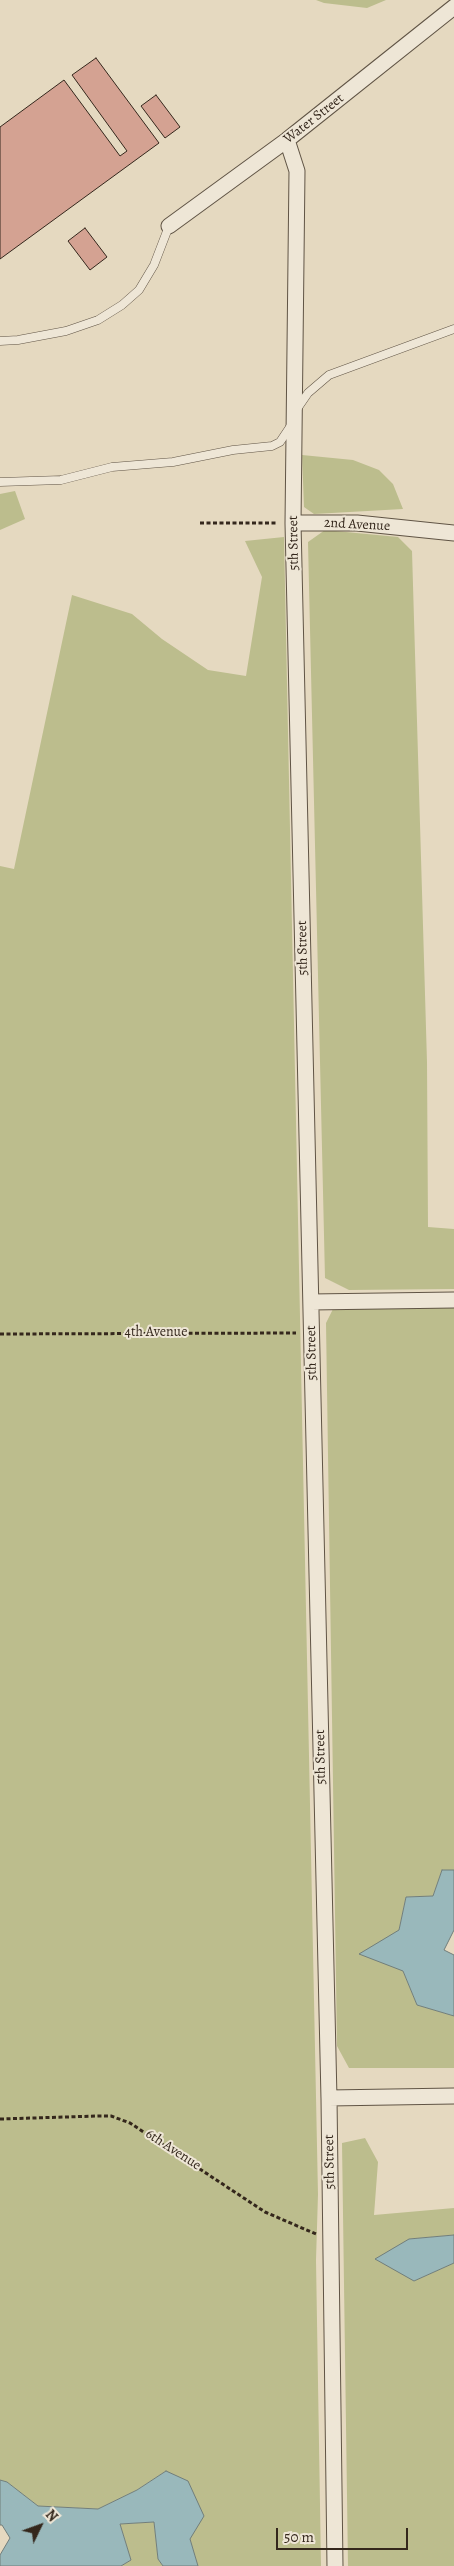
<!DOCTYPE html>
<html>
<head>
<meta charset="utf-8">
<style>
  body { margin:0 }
  #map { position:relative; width:454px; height:2566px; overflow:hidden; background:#e5d9c0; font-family:Alegreya,serif }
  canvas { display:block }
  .north { position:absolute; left:15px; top:2501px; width:50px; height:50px; -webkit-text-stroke:4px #eee6d6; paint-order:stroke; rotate:48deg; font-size:14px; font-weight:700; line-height:20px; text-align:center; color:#34271c }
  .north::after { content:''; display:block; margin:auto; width:18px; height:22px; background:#34271c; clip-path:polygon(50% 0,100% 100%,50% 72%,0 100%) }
  .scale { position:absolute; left:276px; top:2528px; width:132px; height:22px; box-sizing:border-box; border:2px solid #34271c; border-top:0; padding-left:6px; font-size:15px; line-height:18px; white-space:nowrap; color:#34271c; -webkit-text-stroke:4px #eee6d6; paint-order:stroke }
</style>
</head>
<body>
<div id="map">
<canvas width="454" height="2566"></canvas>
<div class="north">N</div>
<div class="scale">50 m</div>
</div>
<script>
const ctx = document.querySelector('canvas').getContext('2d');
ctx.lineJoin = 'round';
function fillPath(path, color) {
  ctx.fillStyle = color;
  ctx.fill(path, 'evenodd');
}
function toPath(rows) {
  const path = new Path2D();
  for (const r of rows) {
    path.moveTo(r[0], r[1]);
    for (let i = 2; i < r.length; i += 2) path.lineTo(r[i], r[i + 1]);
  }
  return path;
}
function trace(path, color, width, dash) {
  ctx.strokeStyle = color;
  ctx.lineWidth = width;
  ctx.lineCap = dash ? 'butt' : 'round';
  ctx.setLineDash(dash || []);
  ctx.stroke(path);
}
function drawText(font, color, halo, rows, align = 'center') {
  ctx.font = font + ' Alegreya,serif';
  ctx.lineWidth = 4;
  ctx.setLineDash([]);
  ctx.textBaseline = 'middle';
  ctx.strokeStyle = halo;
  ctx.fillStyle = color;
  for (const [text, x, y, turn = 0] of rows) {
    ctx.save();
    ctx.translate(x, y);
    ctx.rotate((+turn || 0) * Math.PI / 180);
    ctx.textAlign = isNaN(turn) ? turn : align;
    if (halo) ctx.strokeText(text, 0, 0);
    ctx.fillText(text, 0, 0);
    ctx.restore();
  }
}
const green = toPath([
  [316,0,386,0,367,8,324,3],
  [302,455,353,460,379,470,393,484,403,509,314,514,304,507],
  [15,491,25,519,0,530,0,494],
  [325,530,398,537,412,551,427,1062,428,1227,454,1229,454,1289,349,1290,325,1278,308,542],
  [284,537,318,2194,316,2260,321,2566,198,2566,166,2471,137,2490,98,2509,38,2506,7,2482,0,2480,0,866,14,869,72,595,132,614,162,639,208,670,246,676,262,577,245,541],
  [454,1306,454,1870,442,1870,433,1896,406,1897,399,1930,403,1971,417,2005,454,2016,454,2068,349,2068,337,2046,326,1323,333,1309],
  [365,2138,378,2162,374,2215,454,2208,454,2235,409,2239,414,2281,454,2263,454,2566,348,2566,342,2143],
  [154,2522,158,2559,163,2566,121,2566,131,2560,120,2524]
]);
const water = toPath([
  [442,1870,454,1870,454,1930,444,1950,454,1955,454,2016,417,2005,403,1971,359,1954,399,1930,406,1897,433,1896,442,1870],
  [454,2235,454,2263,414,2281,375,2259,409,2239,454,2235],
  [166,2471,188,2481,204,2516,190,2539,198,2566,163,2566,158,2559,154,2522,120,2524,131,2560,121,2566,0,2566,0,2555,10,2538,2,2525,0,2525,0,2480,7,2482,38,2506,98,2509,137,2490,166,2471]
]);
const building = toPath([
  [96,58,159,143,0,259,0,127,64,80,120,156,127,151,72,75,96,58],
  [156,95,180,127,165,138,141,106,156,95],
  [85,228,107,257,90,270,68,241,85,228]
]);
const path = toPath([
  [200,523,277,523],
  [0,1334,296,1333],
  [0,2119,98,2116,111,2116,130,2123,265,2212,316,2234]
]);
const service = toPath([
  [0,341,18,340,66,331,98,320,122,305,139,290,154,265,169,226],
  [297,409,308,393,329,375,454,329],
  [0,482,61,480,112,467,173,462,233,450,272,446,280,442,290,427]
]);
const minor = toPath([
  [287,140,297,171,293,523,329,2098,335,2566],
  [169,226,287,140,454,7],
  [293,523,357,523,454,533],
  [311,1302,454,1300],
  [329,2098,454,2096]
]);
const streetNames = [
  ["Water Street",314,119,-38],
  ["2nd Avenue",357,525,3],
  ["5th Street",294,543,-91],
  ["5th Street",303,948,-91],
  ["4th Avenue",156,1333],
  ["5th Street",312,1353,-91],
  ["5th Street",321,1757,-91],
  ["6th Avenue",173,2150,33],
  ["5th Street",330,2162,-91]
];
fillPath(green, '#bcbd8d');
fillPath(water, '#99b8bb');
trace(water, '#717e7b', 1);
fillPath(building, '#d4a292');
trace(building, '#34271c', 1);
trace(service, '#605445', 9);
trace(minor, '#605445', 17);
trace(path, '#34271c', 3, [4, 2.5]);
trace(service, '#eee6d6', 8);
trace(minor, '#eee6d6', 15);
drawText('14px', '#34271c', '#eee6d6', streetNames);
</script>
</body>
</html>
